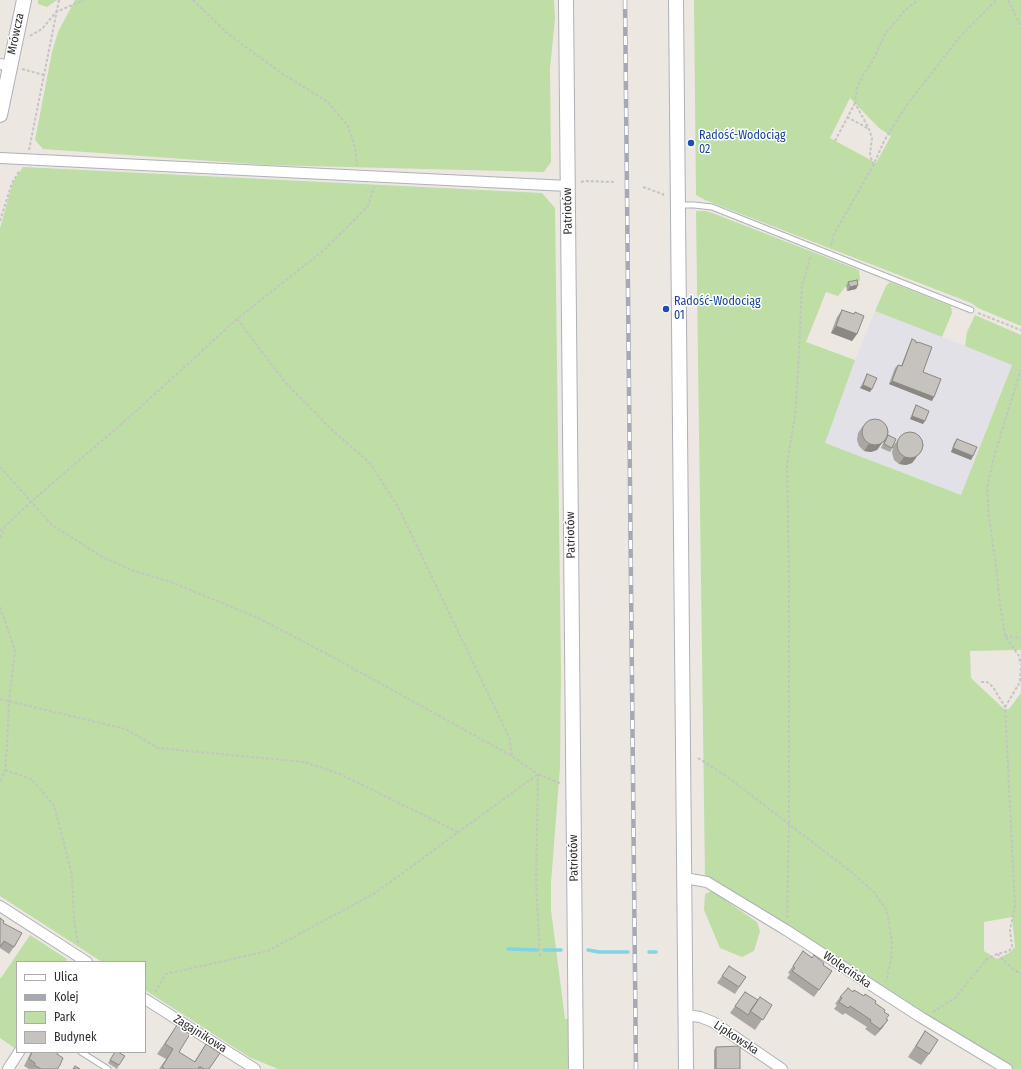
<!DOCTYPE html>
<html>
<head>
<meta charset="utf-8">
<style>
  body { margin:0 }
  #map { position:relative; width:1021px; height:1069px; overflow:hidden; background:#ede7e2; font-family:"Fira Sans Condensed",sans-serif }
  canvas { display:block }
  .legend { position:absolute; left:16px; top:961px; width:130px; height:92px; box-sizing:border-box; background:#fff; border:1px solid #ababab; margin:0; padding:5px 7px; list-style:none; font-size:12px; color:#2e2e2e }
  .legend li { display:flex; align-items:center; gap:8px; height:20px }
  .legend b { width:20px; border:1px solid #ababab }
</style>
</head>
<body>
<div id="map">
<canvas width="1021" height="1069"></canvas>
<ul class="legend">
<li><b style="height:5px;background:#fff"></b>Ulica</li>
<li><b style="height:5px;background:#a5a9b6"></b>Kolej</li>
<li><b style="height:11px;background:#bedea5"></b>Park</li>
<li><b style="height:11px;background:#c6c2bd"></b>Budynek</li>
</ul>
</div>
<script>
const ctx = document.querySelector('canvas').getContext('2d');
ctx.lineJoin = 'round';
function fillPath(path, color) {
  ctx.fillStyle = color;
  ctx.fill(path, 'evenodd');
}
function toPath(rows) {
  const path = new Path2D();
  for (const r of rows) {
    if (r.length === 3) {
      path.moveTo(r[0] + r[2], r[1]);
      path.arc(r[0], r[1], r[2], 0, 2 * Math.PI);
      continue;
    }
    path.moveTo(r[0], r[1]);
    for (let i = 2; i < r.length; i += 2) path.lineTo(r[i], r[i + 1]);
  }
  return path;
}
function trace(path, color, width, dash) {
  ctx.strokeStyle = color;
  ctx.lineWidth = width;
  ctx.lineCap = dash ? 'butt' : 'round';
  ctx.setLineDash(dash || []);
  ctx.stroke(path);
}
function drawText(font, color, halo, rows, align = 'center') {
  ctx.font = font + ' "Fira Sans Condensed",sans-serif';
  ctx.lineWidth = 3;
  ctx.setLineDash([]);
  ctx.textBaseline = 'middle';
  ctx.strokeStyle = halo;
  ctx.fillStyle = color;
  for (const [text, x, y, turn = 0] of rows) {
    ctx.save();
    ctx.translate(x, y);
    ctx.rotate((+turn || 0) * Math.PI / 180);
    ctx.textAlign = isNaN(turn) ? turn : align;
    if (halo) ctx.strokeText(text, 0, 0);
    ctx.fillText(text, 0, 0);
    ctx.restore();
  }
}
const industrial = toPath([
  [875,311,1012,364,961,495,824,443,855,360]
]);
const green = toPath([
  [38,0,57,0,47,7,38,4],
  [75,0,554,0,555,19,550,68,551,162,544,172,268,165,43,149,35,140,52,52,58,32],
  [694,0,1021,0,1021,326,978,308,971,303,705,200,696,195],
  [850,98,879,128,891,136,876,163,830,138],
  [23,167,542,193,555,208,561,671,560,767,551,883,551,910,565,1019,569,1019,569,1069,278,1069,249,1057,145,990,145,962,102,962,0,896,0,228,13,182],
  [696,211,706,211,715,214,859,270,860,279,859,282,846,286,838,296,826,292,806,342,855,360,825,443,961,495,1012,365,965,346,967,332,975,315,1021,335,1021,650,970,651,971,678,1004,709,1009,709,1021,693,1021,1069,1011,1069,788,927,705,876],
  [1012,917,1015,947,1009,953,997,959,984,951,984,922],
  [890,282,951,306,952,313,942,337,875,311,886,286],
  [712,891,757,922,760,931,754,951,742,957,720,948,704,910,705,894],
  [30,935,67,959,66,962,17,962,16,1049,0,1038,0,978,1,978]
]);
const stream = toPath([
  [508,949,538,950],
  [544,950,561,950],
  [588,950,599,952,628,952],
  [649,952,656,952]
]);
const path = toPath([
  [193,0,227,33,281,73,328,102,348,126,355,147,357,166],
  [1008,0,1021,26],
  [30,36,42,29,56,12,84,0],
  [22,69,44,75],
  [847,117,869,129],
  [835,141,855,103],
  [29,150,59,0],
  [873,165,870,154,872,138,869,129,855,103,857,88,863,75,872,62,885,34,905,10,918,0],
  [581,182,585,181,615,182],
  [643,187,660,193,663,194,664,197],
  [0,221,12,183,20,170],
  [831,246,834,234,873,166,884,141,906,106,959,38,996,0],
  [978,313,1021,330],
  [237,319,285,382,332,430,370,463,398,507,509,737,512,755],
  [1021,369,993,460,987,489,989,517,997,573,1000,604,1005,636,1019,656,1021,665],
  [0,467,52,525,104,558,134,571,171,582,256,617,327,654,512,756,538,774,536,881,540,957],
  [0,531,32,501,134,413,237,319,324,250,368,206,374,187],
  [0,538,5,528],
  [0,607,15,651,9,700,7,748,5,770,0,782],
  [1005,636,1021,638],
  [0,699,126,729,158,748,304,762,340,774,458,832],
  [1005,707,1020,682,1021,667],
  [698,758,729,778,850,871,874,892,887,911,892,942,891,959,887,977,885,982],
  [5,770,31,779,54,805,72,875,74,920,78,944],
  [787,918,789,824,789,580,787,463,795,416,798,371,802,286,811,255],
  [997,954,1011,967,1021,974],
  [155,992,166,974,268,951,375,893,538,774,562,784],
  [933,1012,955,998,987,959,997,954,1009,951,1012,947,1010,930,1015,906,1005,707,993,687,987,682,979,682]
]);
const lane = toPath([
  [679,205,694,205,712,207,971,310],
  [81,1052,108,1069]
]);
const street = toPath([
  [0,64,9,66],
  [0,158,568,186],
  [685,878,707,882,786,930,922,1018,1007,1069],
  [0,906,87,962],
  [145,999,255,1069],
  [686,1015,700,1017,713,1022,782,1069],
  [8,1069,19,1052]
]);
const secondary = toPath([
  [566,0,576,1069],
  [676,0,686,1069],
  [0,115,24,0]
]);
const rail = toPath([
  [625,0,636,1069]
]);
const wall = toPath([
  [848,282,858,285,856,289,847,291,846,286],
  [842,310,853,314,855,312,857,334,852,341,831,333,837,317],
  [912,339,916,343,917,343,918,342,923,372,932,401,889,384,895,368,898,365,901,366,910,343],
  [867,374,870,392,860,388],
  [916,405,923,424,910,419,914,409],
  [863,426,886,437,893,446,898,440,916,458,912,463,906,465,899,464,894,460,892,453,893,447,890,452,881,448,885,439,877,450,871,452,864,451,859,446,857,440,858,433],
  [957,439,973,456,971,460,951,452,954,443],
  [0,918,3,923,14,947,9,954,0,948],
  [803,951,832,971,814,997,787,978,790,974,788,973],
  [729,966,746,977,735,994,717,983],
  [745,992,758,1000,772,1005,755,1030,730,1013],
  [853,992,875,1003,884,1012,886,1019,883,1027,875,1036,865,1029,867,1027,845,1013,843,1015,834,1009,837,1005,835,1004,840,997],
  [177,1025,179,1052,194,1062,206,1044,209,1069,159,1069,166,1059,157,1054],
  [925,1031,929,1054,921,1065,908,1057],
  [716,1047,740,1069,714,1069,714,1050],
  [31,1052,58,1052,57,1054,60,1065,58,1069,29,1069,24,1066],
  [115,1052,119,1065,117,1069,108,1063]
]);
const shadedWall = toPath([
  [858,285,856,289,847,291,850,287],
  [836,326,857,334,852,341,831,333],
  [892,381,934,397,932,401,889,384],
  [863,385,872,389,870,392,860,388],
  [912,416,925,421,923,424,910,419],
  [886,437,877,450,871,452,864,451,869,444],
  [953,448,973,456,971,460,951,452],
  [921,451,912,463,906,465,899,464,904,457],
  [888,1020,883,1027,875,1036,880,1029]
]);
const building = toPath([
  [857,280,858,285,850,287,848,282,857,280],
  [842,310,854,314,855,312,864,316,857,334,836,326,842,310],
  [912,339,916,341,916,343,917,343,918,342,932,347,923,372,941,379,934,397,892,381,898,365,902,366,912,339],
  [867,374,877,378,872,389,863,385,867,374],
  [916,405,929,411,925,421,912,416,916,405],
  [875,432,13],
  [910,445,13],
  [888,435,896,439,892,448,884,444,888,435],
  [957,439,977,447,973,456,953,448,957,439],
  [0,918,4,921,3,923,22,933,14,947,4,941,1,946,0,945,0,918],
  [803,951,812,958,814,955,824,963,823,965,832,971,819,990,792,971,795,968,793,966,803,951],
  [729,966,746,977,739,987,722,976,729,966],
  [848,988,853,992,854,990,864,996,865,994,876,1001,875,1003,885,1010,884,1012,889,1015,886,1019,888,1020,880,1029,870,1022,871,1020,850,1006,848,1008,839,1002,842,998,840,997,848,988],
  [745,992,758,1000,748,1015,735,1006,745,992],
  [760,997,772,1005,763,1020,750,1011,760,997],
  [177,1025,190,1034,179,1052,195,1062,206,1044,220,1053,209,1069,204,1069,201,1067,199,1067,198,1069,165,1069,162,1067,173,1049,165,1044,177,1025],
  [925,1031,938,1040,929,1054,916,1046,925,1031],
  [740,1046,740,1069,716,1069,716,1047,740,1046],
  [32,1052,58,1052,57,1054,63,1058,60,1065,57,1069,41,1069,34,1065,35,1063,29,1059,32,1052],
  [115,1052,118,1052,125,1056,119,1065,110,1060,115,1052],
  [75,1066,80,1069,73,1069,75,1066]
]);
const markers = [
  [691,143,4,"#1a4fb4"],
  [666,309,4,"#1a4fb4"]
];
const streetNames = [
  ["Mrówcza",16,34,-78],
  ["Patriotów",568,211,-91],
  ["Patriotów",571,535,-91],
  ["Patriotów",574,858,-91],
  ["Wolęcińska",847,970,34],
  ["Zagajnikowa",200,1034,32],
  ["Lipkowska",736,1038,33]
];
const transitNames = [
  ["Radość-Wodociąg",699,136],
  ["02",699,150],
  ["Radość-Wodociąg",674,302],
  ["01",674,316]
];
fillPath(industrial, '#e2e1e7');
fillPath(green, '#bedea5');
trace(stream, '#81d4e4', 3.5);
trace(lane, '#aeb1b8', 7);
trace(street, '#aeb1b8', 12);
trace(secondary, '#aeb1b8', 16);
trace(path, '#c4c4c4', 2, [3, 2]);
trace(lane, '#fff', 5);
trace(street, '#fff', 10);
trace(secondary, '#fff', 14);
trace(rail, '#a5a9b6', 4.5);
trace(rail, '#fff', 3, [9]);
fillPath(wall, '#aaa7a3');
fillPath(shadedWall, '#8b8884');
fillPath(building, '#c6c2bd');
trace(building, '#8b8884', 1);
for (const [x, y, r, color] of markers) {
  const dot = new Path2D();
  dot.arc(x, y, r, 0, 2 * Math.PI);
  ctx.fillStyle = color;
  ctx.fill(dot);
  trace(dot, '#fff', 1.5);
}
drawText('12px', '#2e2e2e', '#fff', streetNames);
drawText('12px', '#164399', '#fff', transitNames, 'left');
</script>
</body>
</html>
